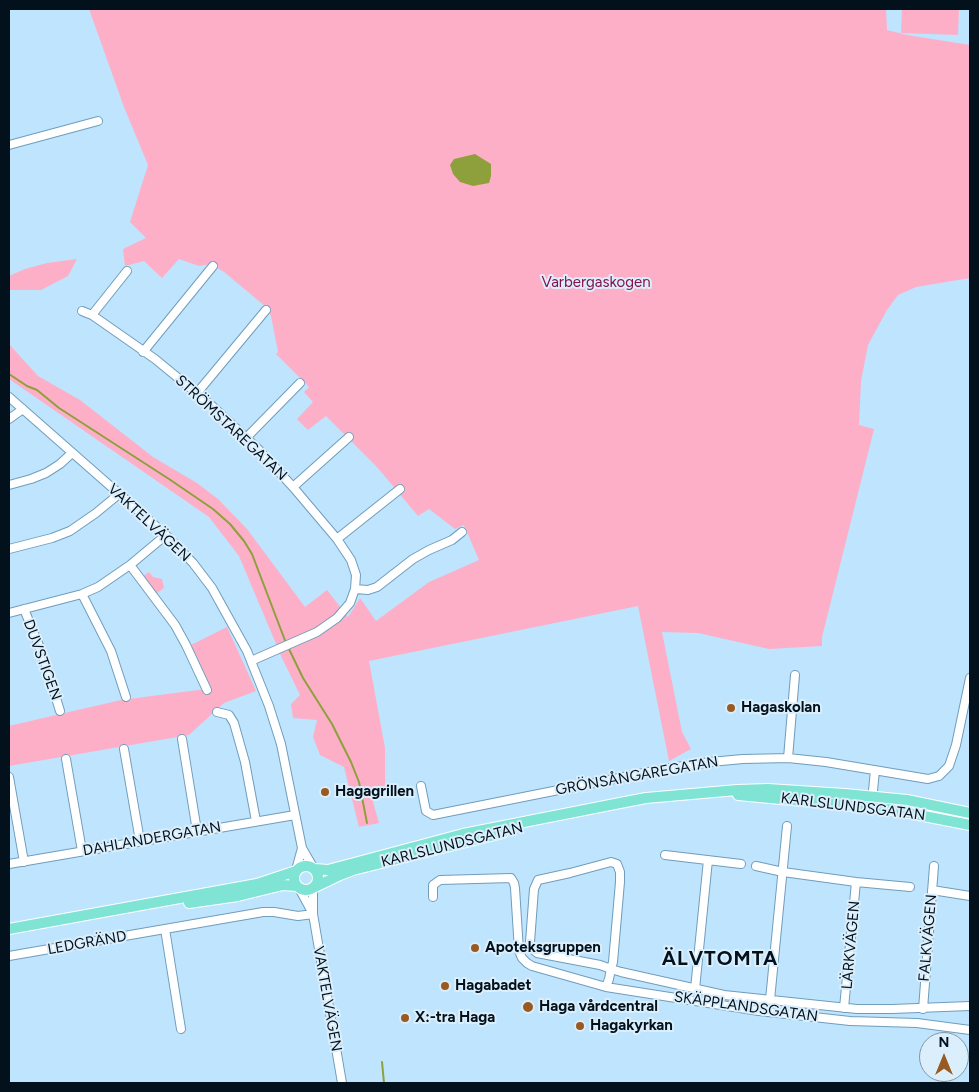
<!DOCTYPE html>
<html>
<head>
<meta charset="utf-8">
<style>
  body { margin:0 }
  #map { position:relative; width:979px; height:1092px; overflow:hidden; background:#bee4fe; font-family:Figtree,sans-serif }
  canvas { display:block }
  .frame { position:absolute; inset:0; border:10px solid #02111c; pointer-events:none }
  .north { position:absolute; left:919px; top:1032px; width:50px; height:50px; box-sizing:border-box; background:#dbeefb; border:1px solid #8496a2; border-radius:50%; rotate:0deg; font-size:14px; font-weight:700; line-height:20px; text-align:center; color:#02111c }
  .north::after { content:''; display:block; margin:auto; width:18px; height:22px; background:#995a21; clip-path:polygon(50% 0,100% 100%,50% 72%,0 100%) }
</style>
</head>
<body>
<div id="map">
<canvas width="979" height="1092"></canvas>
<div class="frame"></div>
<div class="north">N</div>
</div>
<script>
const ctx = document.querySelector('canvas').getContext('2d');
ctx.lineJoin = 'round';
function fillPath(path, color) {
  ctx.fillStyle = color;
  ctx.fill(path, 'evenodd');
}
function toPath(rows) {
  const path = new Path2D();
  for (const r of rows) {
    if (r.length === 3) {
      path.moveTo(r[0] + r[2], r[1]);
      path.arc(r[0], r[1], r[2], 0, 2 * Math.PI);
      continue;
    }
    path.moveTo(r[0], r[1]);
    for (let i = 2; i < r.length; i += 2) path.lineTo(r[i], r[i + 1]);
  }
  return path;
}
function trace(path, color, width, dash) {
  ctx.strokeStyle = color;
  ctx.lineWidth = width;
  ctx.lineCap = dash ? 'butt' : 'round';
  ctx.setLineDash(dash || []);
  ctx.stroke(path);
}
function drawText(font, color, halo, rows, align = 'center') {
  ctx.font = font + ' Figtree,sans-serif';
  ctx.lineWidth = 4;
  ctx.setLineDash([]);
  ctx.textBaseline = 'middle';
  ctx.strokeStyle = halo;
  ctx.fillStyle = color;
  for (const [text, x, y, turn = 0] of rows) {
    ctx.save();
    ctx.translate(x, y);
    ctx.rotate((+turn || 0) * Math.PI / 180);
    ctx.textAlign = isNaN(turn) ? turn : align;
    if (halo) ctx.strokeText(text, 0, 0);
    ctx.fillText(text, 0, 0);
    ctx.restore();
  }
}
const green = toPath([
  [89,9,886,9,887,30,907,35,970,45,970,278,916,287,898,295,887,310,868,345,861,381,859,425,874,429,822,637,822,646,769,649,698,633,662,632,682,732,691,749,669,761,638,606,369,661,385,748,385,787,373,802,379,823,359,827,344,767,320,755,313,737,317,720,293,718,291,704,300,695,282,658,239,556,209,517,9,379,9,344,38,376,80,400,153,457,197,483,218,499,247,529,305,607,327,590,348,617,360,598,376,621,429,582,479,560,464,525,455,529,429,509,418,516,377,467,326,416,308,430,297,419,313,402,304,392,309,387,276,354,278,352,271,316,265,306,224,272,211,264,199,266,179,259,162,278,144,261,125,266,123,249,146,238,130,222,148,165,124,107],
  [902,9,959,9,958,35,901,33],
  [77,259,68,276,41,290,9,290,9,276,25,269,47,263],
  [149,572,153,577,162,579,164,588,156,594,142,577],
  [227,627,256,691,224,703,189,735,9,766,9,726,121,700,198,690,212,690,191,645]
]);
const water = toPath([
  [475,154,491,164,491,176,489,183,473,186,460,182,453,174,450,165,454,159]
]);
const stream = toPath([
  [9,374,27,386,37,390,59,408,169,479,213,509,230,524,244,541,252,554,286,643],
  [288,647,303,678,332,724,351,762,359,782,367,823],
  [382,1062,384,1083]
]);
const minor = toPath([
  [9,145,98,121],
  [82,311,92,315,155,359,211,405,258,449,293,487,337,539,351,560,356,575,355,589,350,603,337,618,317,632,251,661],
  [92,315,127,271],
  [143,352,213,266],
  [197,393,266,310],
  [9,397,166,535,193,563,212,588,247,651,269,706,281,744,302,848,313,867],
  [9,419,23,409],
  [246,438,300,383],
  [9,485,31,479,46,473,60,464,72,453],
  [293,487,349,437],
  [337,539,400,489],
  [9,549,52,538,70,531,96,513,119,494],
  [130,565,175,625,186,645,207,690],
  [355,589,368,590,377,587,413,559,429,550,452,540,462,532],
  [82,594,111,651,126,697],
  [24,609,42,653,60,711],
  [9,613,82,594,98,587,130,565,166,535],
  [217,712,229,715,234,723,245,762,256,821],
  [182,739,197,831],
  [124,749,140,841],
  [788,758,795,675],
  [66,759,82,851],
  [9,777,24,862],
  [421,786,426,811,433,815,664,769,710,762,743,759,788,758,826,762,928,779,939,776,949,766,956,745,970,678],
  [872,801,875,770],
  [665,855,741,864],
  [9,864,295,815],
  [756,866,783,872,856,882,910,887],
  [296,870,302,848],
  [299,888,312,912],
  [313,889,313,914,342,1083],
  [932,890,970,896],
  [433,897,433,885,440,880,511,878,514,883,515,888,519,951,522,958,527,963,532,966,606,987,759,1011,850,1021,917,1023,970,1030],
  [165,929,181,1029],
  [9,956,263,912,274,912,298,916,313,914],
  [606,987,609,979,611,969,613,962,620,882,620,872,617,864,611,862,570,873,538,880,534,889,530,942,531,948,537,953,600,965,611,969,621,972,724,995,857,1009,892,1009,970,1006],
  [695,989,708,860],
  [770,1000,787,826],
  [844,1008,856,882],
  [923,1009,934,866]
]);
const major = toPath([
  [738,795,888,809,970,825],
  [306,878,12],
  [315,869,328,870,463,834,620,803,646,798,737,790,768,789,845,794,907,800,970,813],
  [315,887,340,875,353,870,503,833],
  [189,903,238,896,283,885,296,886],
  [9,929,257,884,296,871]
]);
const markers = [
  [731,708,5,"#995a21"],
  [325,792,5,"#995a21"],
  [475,948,5,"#995a21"],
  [445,986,5,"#995a21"],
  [528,1007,6,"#995a21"],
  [405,1018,5,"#995a21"],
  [580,1026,5,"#995a21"]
];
const parkNames = [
  ["Varbergaskogen",596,283]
];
const streetNames = [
  ["STRÖMSTAREGATAN",231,428,43],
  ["VAKTELVÄGEN",149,523,43],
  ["DUVSTIGEN",42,660,70],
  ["GRÖNSÅNGAREGATAN",637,776,-10],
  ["KARLSLUNDSGATAN",853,807,7],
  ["DAHLANDERGATAN",152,839,-10],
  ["KARLSLUNDSGATAN",452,845,-14],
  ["FALKVÄGEN",928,938,-85],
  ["LEDGRÄND",87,943,-10],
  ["LÄRKVÄGEN",851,945,-85],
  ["VAKTELVÄGEN",327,999,80],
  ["SKÄPPLANDSGATAN",746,1007,8]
];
const poiNames = [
  ["Hagaskolan",741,708],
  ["Hagagrillen",335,792],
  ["Apoteksgruppen",485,948],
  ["Hagabadet",455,986],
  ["Haga vårdcentral",539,1007],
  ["X:-tra Haga",415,1018],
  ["Hagakyrkan",590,1026]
];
const districtNames = [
  ["ÄLVTOMTA",720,959]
];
fillPath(green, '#feafc8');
fillPath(water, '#8ea03c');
trace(stream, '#8ea03c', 2);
trace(minor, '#709dbc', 10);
trace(major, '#fff', 12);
trace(minor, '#fff', 8);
trace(major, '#80e4d4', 10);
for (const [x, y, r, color] of markers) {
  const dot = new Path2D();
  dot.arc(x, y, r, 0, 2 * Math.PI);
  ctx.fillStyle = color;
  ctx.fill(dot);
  trace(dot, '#dbeefb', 2);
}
drawText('15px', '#87104a', '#dbeefb', parkNames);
drawText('15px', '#02111c', '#dbeefb', streetNames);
drawText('bold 15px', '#02111c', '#dbeefb', poiNames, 'left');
ctx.letterSpacing = '1px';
drawText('bold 20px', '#02111c', '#dbeefb', districtNames);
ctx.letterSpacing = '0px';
</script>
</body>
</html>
